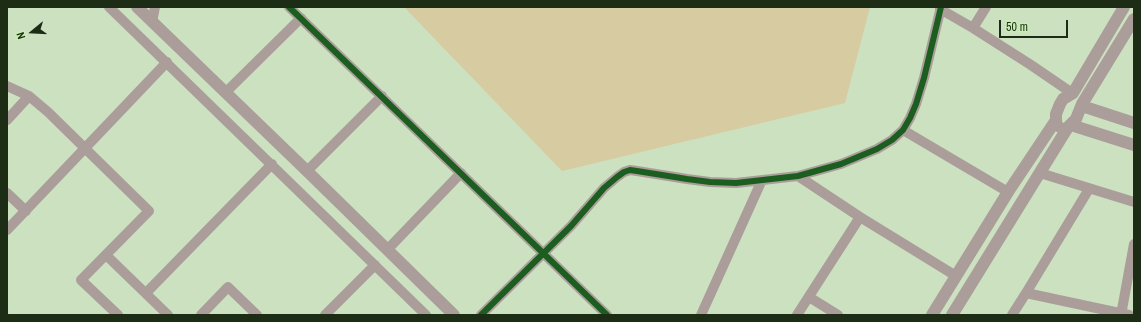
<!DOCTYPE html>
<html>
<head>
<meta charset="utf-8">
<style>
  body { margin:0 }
  #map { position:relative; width:1141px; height:322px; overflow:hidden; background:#cce1c0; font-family:"Archivo Narrow",sans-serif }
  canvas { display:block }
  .frame { position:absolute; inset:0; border:8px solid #1d2c15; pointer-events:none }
  .north { position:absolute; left:12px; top:12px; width:40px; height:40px; -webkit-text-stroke:3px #c8eeb3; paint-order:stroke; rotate:252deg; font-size:11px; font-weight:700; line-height:16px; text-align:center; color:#1d2c15 }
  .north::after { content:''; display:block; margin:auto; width:14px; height:18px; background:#1d2c15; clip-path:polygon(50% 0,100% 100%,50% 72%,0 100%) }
  .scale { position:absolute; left:999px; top:20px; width:69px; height:18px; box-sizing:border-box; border:2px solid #1d2c15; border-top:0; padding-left:5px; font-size:12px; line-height:14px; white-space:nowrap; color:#1d2c15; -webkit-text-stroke:3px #c8eeb3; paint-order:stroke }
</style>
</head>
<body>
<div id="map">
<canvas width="1141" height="322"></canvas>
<div class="frame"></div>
<div class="north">N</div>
<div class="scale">50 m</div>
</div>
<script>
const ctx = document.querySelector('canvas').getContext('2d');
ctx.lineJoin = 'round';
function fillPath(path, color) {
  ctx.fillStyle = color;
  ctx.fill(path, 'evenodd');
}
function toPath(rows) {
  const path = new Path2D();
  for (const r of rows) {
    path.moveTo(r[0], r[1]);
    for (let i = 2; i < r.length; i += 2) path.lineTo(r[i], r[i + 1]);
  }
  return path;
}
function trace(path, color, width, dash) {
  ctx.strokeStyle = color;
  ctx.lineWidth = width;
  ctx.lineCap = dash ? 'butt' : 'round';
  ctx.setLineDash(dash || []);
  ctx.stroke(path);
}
const green = toPath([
  [404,7,870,7,845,103,562,171]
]);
const minor = toPath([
  [109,7,426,315],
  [289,7,607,315],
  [940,9,973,28,1031,65,1072,93],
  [152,22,155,7],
  [973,28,986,7],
  [7,86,29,96,48,112,149,211,81,280,118,315],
  [225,93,301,18],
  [7,120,29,96],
  [903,130,1008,192],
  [307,171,382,96],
  [1040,173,1134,202],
  [798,176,860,217,956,276],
  [7,193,26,211],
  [7,230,167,62],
  [387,250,461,173],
  [106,255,168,315],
  [146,293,272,164],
  [1026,293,1089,189],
  [809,297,838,315],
  [201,315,228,287,257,315],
  [325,315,375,265],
  [481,315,571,226,604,188,617,177,624,172,630,170,637,171,687,179,710,182,736,183,798,176,841,164,877,149,892,140,903,130,910,118,916,104,924,78,941,7],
  [701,315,762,180],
  [797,315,860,217],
  [1012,315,1026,293,1129,315],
  [1121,315,1134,244]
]);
const tertiary = toPath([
  [137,7,307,171,454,315],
  [1082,106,1134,123],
  [1071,125,1134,145],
  [1058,126,1056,123,1056,114,1060,104,1063,99,1073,93,1124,7],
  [932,315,1008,192,1056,120],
  [952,315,1068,127,1076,119,1082,104,1134,19]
]);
const cycleway = toPath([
  [289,7,607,315],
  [481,315,571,226,604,188,617,177,624,172,630,170,637,171,687,179,710,182,736,183,798,176,841,164,877,149,892,140,903,130,910,118,916,104,924,78,941,7]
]);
fillPath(green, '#d6cba1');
trace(minor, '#ab9e9a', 10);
trace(tertiary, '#ab9e9a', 12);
trace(cycleway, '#1b5e20', 6);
</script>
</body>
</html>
